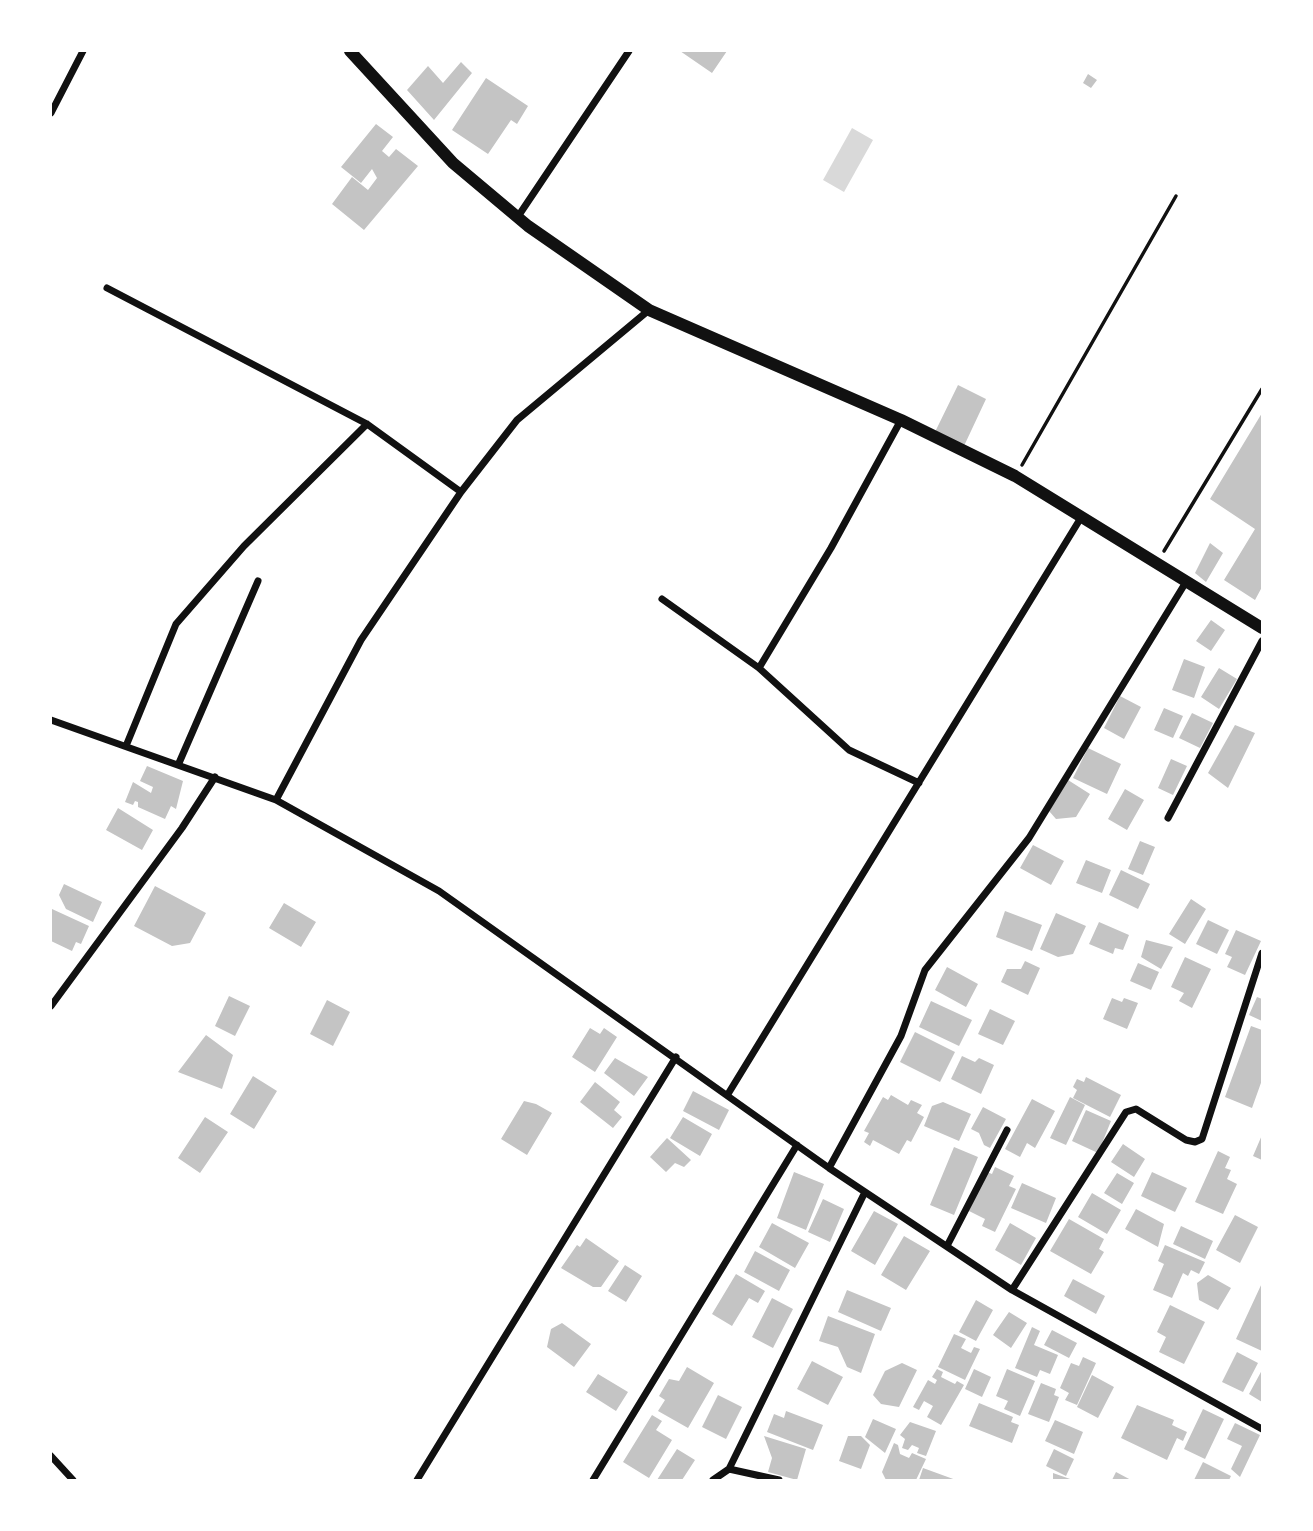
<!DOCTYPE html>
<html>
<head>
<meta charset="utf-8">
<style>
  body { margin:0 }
  #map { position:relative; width:1313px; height:1531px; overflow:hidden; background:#fff; font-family:Helvetica,sans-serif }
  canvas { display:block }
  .frame { position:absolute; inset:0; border:52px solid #fff; pointer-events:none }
</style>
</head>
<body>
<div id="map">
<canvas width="1313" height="1531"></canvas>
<div class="frame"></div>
</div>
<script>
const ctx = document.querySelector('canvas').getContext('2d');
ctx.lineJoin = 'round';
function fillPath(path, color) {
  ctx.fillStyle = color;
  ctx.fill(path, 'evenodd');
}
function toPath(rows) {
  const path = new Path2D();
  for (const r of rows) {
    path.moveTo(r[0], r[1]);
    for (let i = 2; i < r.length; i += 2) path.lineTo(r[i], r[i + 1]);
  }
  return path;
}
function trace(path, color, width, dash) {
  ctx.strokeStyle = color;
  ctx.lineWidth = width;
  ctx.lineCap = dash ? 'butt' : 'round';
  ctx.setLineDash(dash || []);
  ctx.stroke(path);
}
const water = toPath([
  [852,128,873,140,844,192,823,180]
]);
const building = toPath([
  [680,51,727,51,712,73],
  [461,62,472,73,434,120,407,90,428,66,443,83],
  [1088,74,1097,80,1091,88,1083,83],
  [486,78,528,106,517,124,511,120,488,154,452,130],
  [376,124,393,137,382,151,389,157,396,149,418,166,364,230,332,204,352,177,368,190,377,178,372,169,361,183,341,167],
  [958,385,986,399,964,446,935,432],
  [1262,413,1262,587,1255,600,1224,580,1255,529,1210,499],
  [1210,543,1223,553,1206,582,1195,573],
  [1211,620,1225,630,1211,651,1196,641],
  [1184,659,1205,667,1194,698,1172,690],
  [1219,668,1237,679,1219,709,1201,697],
  [1120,696,1141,707,1124,739,1104,728],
  [1164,708,1183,716,1173,738,1154,730],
  [1192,713,1213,723,1200,748,1179,738],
  [1235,725,1255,733,1228,788,1208,773],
  [1088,748,1121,764,1107,794,1073,778],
  [1171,759,1187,766,1173,795,1158,788],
  [147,766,183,781,176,809,171,806,165,819,138,807,138,802,135,801,133,805,125,802,133,782,151,793,153,787,140,781],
  [1068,780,1090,794,1076,817,1056,819,1049,811],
  [1125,789,1144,800,1127,830,1108,819],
  [118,808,153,830,142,850,106,830],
  [1140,841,1155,847,1143,875,1128,869],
  [1033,845,1064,861,1051,885,1020,868],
  [1086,860,1111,870,1102,893,1076,883],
  [1121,870,1150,884,1138,909,1109,895],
  [64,884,102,902,93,922,66,909,59,895],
  [155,886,206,913,190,943,172,946,134,926],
  [1191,899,1206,909,1185,944,1169,934],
  [284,903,316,922,301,947,269,928],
  [52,909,89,926,81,944,76,942,72,951,51,941],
  [1005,911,1042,925,1032,951,996,937],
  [1056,913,1086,926,1073,954,1058,957,1040,949],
  [1208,920,1229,930,1217,954,1196,944],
  [1099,922,1129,935,1123,950,1115,948,1113,954,1089,944],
  [1236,930,1261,941,1245,975,1227,967,1232,957,1225,954],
  [1146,940,1173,947,1161,969,1141,957],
  [1185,957,1211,969,1192,1008,1179,1001,1184,993,1171,987],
  [1025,961,1040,968,1028,995,1001,982,1007,969,1021,969],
  [1138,963,1159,972,1151,990,1130,981],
  [947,967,978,984,966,1007,935,990],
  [229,996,250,1006,235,1036,215,1026],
  [1257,997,1262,999,1262,1021,1249,1015],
  [1112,998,1122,1002,1124,998,1138,1003,1127,1029,1103,1019],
  [327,1000,350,1012,333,1046,310,1034],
  [931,1001,972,1020,959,1046,919,1027],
  [990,1009,1015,1021,1003,1045,978,1034],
  [1251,1026,1262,1030,1262,1080,1252,1108,1225,1097],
  [590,1028,600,1034,604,1028,617,1037,595,1072,572,1057],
  [915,1032,955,1052,940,1082,900,1062],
  [206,1035,233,1055,222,1089,178,1072],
  [962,1056,975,1062,979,1058,994,1065,981,1094,951,1079],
  [615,1058,648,1077,634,1096,604,1073],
  [253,1076,277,1091,254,1129,230,1114],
  [1086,1077,1121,1095,1110,1117,1073,1098,1077,1090,1073,1087,1077,1079,1084,1082],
  [595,1082,620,1102,614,1110,622,1117,613,1128,580,1102],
  [693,1091,729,1110,719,1130,683,1111],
  [891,1095,908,1105,911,1100,922,1105,917,1113,924,1117,911,1142,907,1140,899,1154,873,1140,870,1146,864,1142,869,1133,864,1131,883,1097,888,1100],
  [1070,1097,1085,1105,1066,1145,1050,1138],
  [1032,1099,1055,1111,1035,1148,1027,1143,1020,1157,1005,1149],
  [524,1101,536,1104,552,1113,527,1155,501,1139],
  [943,1102,971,1114,959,1141,924,1126,932,1106],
  [983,1107,1006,1119,990,1148,984,1145,979,1133,971,1129],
  [1086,1110,1111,1121,1098,1153,1072,1141],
  [205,1117,228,1132,200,1173,178,1158],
  [683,1117,712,1134,700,1156,670,1138],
  [1262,1135,1262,1160,1253,1156],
  [667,1138,691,1160,684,1167,675,1163,666,1172,650,1157],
  [1123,1144,1145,1159,1134,1177,1111,1162],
  [954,1147,978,1157,954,1215,930,1205],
  [1218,1151,1230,1157,1225,1168,1231,1170,1227,1179,1237,1184,1223,1214,1195,1202],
  [995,1167,1014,1176,1009,1186,1016,1189,995,1232,982,1226,985,1219,969,1211,987,1172,992,1174],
  [794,1172,824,1184,806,1230,777,1218],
  [1152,1172,1187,1188,1175,1212,1141,1196],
  [1117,1173,1134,1183,1122,1204,1104,1193],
  [1022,1183,1056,1198,1046,1223,1011,1208],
  [1092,1193,1121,1210,1107,1234,1078,1217],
  [823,1199,844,1209,830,1242,808,1232],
  [1136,1209,1164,1224,1158,1247,1125,1229],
  [874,1211,898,1224,875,1265,851,1251],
  [1235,1215,1258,1227,1240,1263,1216,1250],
  [1069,1219,1104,1239,1099,1249,1104,1252,1091,1274,1050,1251],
  [772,1223,809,1243,795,1268,759,1247],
  [1010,1223,1036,1238,1021,1265,995,1250],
  [1181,1226,1213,1241,1205,1259,1173,1244],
  [904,1236,930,1251,906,1290,881,1275],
  [586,1238,619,1261,601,1287,593,1287,561,1268,577,1245,580,1247],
  [1165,1245,1205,1262,1199,1274,1191,1270,1188,1276,1183,1273,1172,1298,1153,1290,1164,1264,1158,1261],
  [755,1251,790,1270,779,1291,744,1272],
  [625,1265,642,1276,626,1302,608,1291],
  [736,1274,765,1291,758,1303,749,1298,732,1326,712,1314],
  [1208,1275,1231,1288,1218,1310,1199,1300,1197,1283],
  [1073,1279,1105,1296,1096,1314,1064,1296],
  [1262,1283,1262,1351,1236,1339],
  [847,1290,891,1308,881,1331,838,1312],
  [772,1298,793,1309,773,1348,752,1337],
  [976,1300,993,1310,976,1341,959,1332],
  [1170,1305,1205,1322,1184,1364,1159,1352,1166,1337,1157,1332],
  [1009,1312,1027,1323,1011,1348,993,1335],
  [828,1316,875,1334,861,1373,847,1367,838,1347,819,1341],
  [562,1323,591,1344,574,1367,547,1347,551,1329],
  [1032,1327,1040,1331,1034,1345,1058,1355,1050,1374,1040,1370,1037,1377,1015,1368],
  [1052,1330,1077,1343,1069,1358,1044,1345],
  [954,1334,966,1339,961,1348,971,1353,974,1347,980,1349,965,1380,938,1367],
  [1237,1352,1258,1363,1243,1392,1222,1382],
  [1083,1357,1096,1363,1077,1405,1065,1400,1069,1393,1060,1388,1071,1363,1079,1366],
  [812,1361,843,1377,828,1405,797,1389],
  [902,1363,917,1370,899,1407,881,1404,873,1395,885,1371],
  [687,1367,714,1383,688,1428,658,1411,665,1400,659,1396,669,1379,679,1381],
  [937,1369,943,1372,941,1377,955,1384,957,1381,964,1385,941,1425,927,1417,933,1406,924,1401,919,1410,913,1407,928,1380,935,1384,937,1380,932,1377],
  [974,1369,991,1377,982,1397,965,1389],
  [1007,1369,1035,1381,1020,1416,1004,1409,1008,1401,996,1396],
  [1262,1370,1262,1402,1249,1394],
  [598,1374,628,1392,616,1411,586,1392],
  [1092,1375,1114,1387,1098,1418,1077,1407],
  [1041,1383,1056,1389,1054,1395,1059,1397,1049,1422,1028,1414],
  [718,1395,742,1407,726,1439,702,1427],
  [979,1403,1013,1417,1011,1422,1019,1425,1012,1443,969,1426],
  [1137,1405,1174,1420,1172,1425,1187,1432,1183,1441,1177,1438,1167,1460,1121,1438],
  [1203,1409,1224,1419,1205,1459,1184,1449],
  [786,1411,823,1425,813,1450,767,1432,774,1414,784,1418],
  [652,1415,662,1421,656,1430,672,1440,649,1478,623,1462],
  [873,1419,896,1429,885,1453,865,1437],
  [1055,1420,1083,1432,1074,1454,1045,1441],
  [910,1422,936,1431,926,1456,917,1453,919,1448,912,1445,908,1450,902,1448,905,1439,900,1435],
  [1235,1423,1260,1435,1240,1477,1231,1469,1242,1446,1227,1439],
  [764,1436,806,1449,797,1480,768,1472,772,1458],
  [848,1436,861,1436,870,1445,861,1469,839,1461],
  [894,1443,898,1445,900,1454,909,1458,912,1453,926,1459,916,1480,886,1480,882,1472],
  [677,1449,695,1460,682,1480,657,1480],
  [1054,1449,1074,1459,1066,1476,1046,1466],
  [1203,1462,1231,1476,1229,1480,1194,1480],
  [923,1468,956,1480,919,1480],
  [1116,1472,1131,1480,1112,1480],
  [1053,1473,1073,1480,1053,1480]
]);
const path = toPath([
  [1022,465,1176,196],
  [1164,551,1262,389]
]);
const minor = toPath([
  [51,113,83,51],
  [517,218,629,51],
  [107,288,367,424,461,492],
  [662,599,759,668,849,750,919,783],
  [759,668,831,548,901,420],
  [51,720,276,800,439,891,829,1168,1012,1290,1262,1429],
  [126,746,176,624,244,546,367,424],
  [179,763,258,581],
  [276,800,361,640,461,492,517,420,649,310],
  [1168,818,1262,641],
  [51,1006,182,828,215,777],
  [728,1094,1082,516],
  [829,1168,901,1036,925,970,1029,838,1186,582],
  [947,1246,1007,1130],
  [1012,1290,1126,1112,1136,1109,1186,1140,1195,1142,1202,1139,1262,953],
  [51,1456,73,1480],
  [729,1469,779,1480],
  [417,1480,676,1057],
  [593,1480,797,1145],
  [713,1480,729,1469,865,1192]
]);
const tertiary = toPath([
  [350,51,453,163,528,226,649,310,901,420,1015,476,1262,628]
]);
fillPath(water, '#d9d9d9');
fillPath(building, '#c4c4c4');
trace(path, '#111', 3.5);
trace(minor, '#111', 7);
trace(tertiary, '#111', 12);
</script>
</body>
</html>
